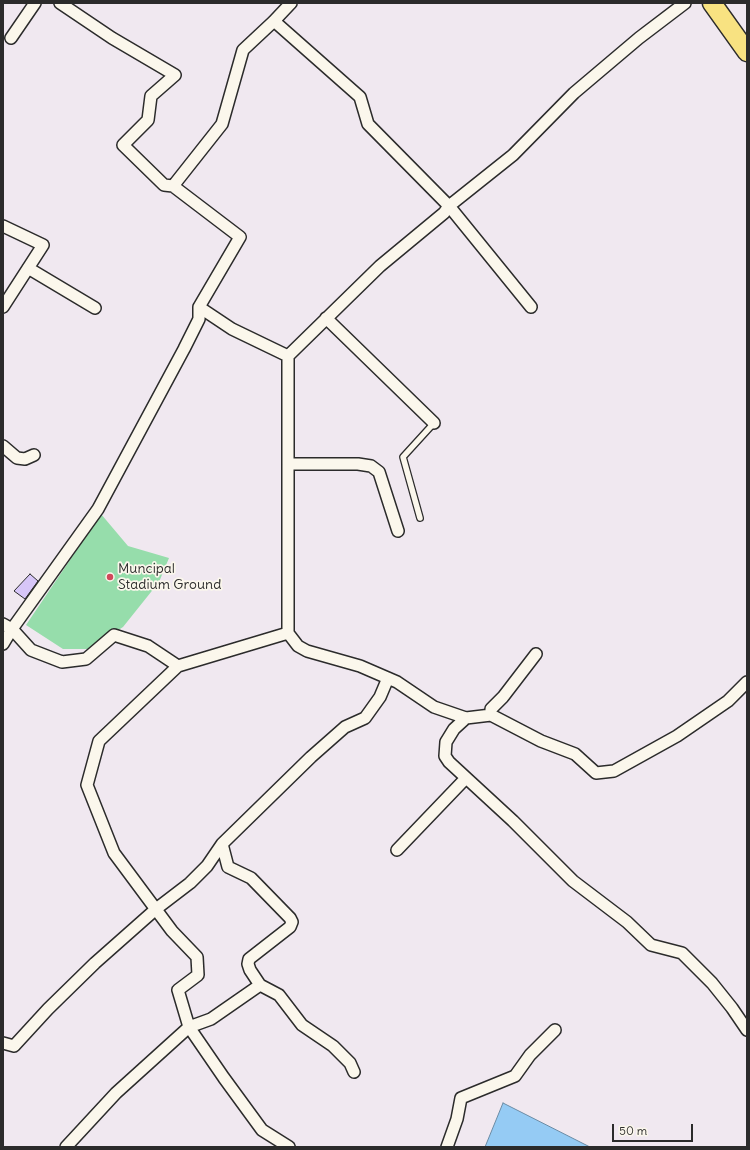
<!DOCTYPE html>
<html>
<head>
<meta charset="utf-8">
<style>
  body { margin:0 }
  #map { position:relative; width:750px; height:1150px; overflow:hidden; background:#f0e8f0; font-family:Delius,sans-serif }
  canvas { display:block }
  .frame { position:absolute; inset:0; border:4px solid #2b2b2b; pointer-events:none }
  .scale { position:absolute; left:612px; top:1124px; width:81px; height:18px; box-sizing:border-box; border:2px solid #2b2b2b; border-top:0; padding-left:5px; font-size:12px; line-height:14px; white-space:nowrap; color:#2b2b2b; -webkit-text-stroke:3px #fbf7ec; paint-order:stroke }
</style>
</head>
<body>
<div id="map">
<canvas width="750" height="1150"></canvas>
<div class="frame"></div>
<div class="scale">50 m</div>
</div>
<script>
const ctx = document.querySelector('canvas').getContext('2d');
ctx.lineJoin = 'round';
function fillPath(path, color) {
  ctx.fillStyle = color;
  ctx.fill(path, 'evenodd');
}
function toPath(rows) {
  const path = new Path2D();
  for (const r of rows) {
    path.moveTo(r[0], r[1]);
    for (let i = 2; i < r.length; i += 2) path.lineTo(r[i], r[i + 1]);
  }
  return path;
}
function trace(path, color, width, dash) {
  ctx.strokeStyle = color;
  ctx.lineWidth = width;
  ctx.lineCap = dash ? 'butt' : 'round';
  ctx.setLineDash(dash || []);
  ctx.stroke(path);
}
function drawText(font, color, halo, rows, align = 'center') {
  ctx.font = font + ' Delius,sans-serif';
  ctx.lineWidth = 3.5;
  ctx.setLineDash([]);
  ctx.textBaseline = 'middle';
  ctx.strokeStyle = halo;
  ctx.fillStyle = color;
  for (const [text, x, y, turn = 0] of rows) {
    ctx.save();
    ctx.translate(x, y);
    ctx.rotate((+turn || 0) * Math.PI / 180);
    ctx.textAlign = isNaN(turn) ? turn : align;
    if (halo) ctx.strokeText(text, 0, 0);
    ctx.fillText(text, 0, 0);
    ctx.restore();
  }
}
const green = toPath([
  [101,514,128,546,169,558,159,582,123,627,89,649,63,649,26,625]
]);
const water = toPath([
  [503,1103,590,1147,485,1147,503,1103]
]);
const building = toPath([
  [30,574,38,581,25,599,14,591,30,574]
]);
const lane = toPath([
  [420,518,403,457,434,423]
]);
const street = toPath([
  [60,3,112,38,175,75,151,96,148,120,123,145,164,185,173,186],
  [11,38,35,3],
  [3,226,43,245,3,307],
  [28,268,95,308],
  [199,307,232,329,288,356],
  [531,307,449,206,513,155,574,93,639,38,685,3],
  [326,318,434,423],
  [3,446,17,458,25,459,34,455],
  [288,464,358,464,371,466,379,472,398,531],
  [3,624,12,629,3,644],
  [288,633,298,646,307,651,360,666,397,682,434,707,466,718,454,729,446,742,445,756,449,762,513,821,573,881,627,922,651,945,682,953,712,983,732,1008,747,1030],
  [178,666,148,646,114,635,86,659,62,662,31,650,12,629,98,509,184,349,199,319,199,307,240,237,173,186,222,124,243,50,274,21],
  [491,715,491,709,503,697,536,654],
  [466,718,491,715,541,741,575,754,596,773,614,771,677,736,728,701,747,682],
  [397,850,466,778],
  [260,985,279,995,302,1025,333,1046,350,1063,354,1072],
  [3,1043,14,1046,48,1009,95,963,156,909,190,883,207,866,222,844,311,757,345,727,365,718,380,697,388,678],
  [66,1147,116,1093,189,1027,211,1019,260,985,250,970,248,964,249,959,290,927,292,922,290,918,251,878,228,867,222,844],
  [289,1147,262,1130,224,1078,189,1027,178,990,198,975,197,957,172,931,114,853,87,785,99,741,178,666,288,633,288,356,380,266,444,213,449,206,368,124,360,97,274,21,291,3],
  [447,1147,457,1119,461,1098,515,1076,530,1055,555,1030]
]);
const primary = toPath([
  [712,3,747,52]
]);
const markers = [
  [110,577,4,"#d1495b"]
];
const poiNames = [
  ["Muncipal",118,569],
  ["Stadium Ground",118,585]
];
fillPath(green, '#96ddab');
fillPath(water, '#95cbf4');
trace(water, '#6b8ba4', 1);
fillPath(building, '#d7c6f8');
trace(building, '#2b2b2b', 1);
trace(lane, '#2b2b2b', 8);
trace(street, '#2b2b2b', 14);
trace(primary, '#2b2b2b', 21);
trace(lane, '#fbf7ec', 5.5);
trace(street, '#fbf7ec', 11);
trace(primary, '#f8e281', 18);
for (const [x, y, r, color] of markers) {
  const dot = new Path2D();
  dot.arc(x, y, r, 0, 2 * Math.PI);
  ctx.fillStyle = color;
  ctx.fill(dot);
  trace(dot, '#fbf7ec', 1.5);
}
drawText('14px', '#2b2b2b', '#fbf7ec', poiNames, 'left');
</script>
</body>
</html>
